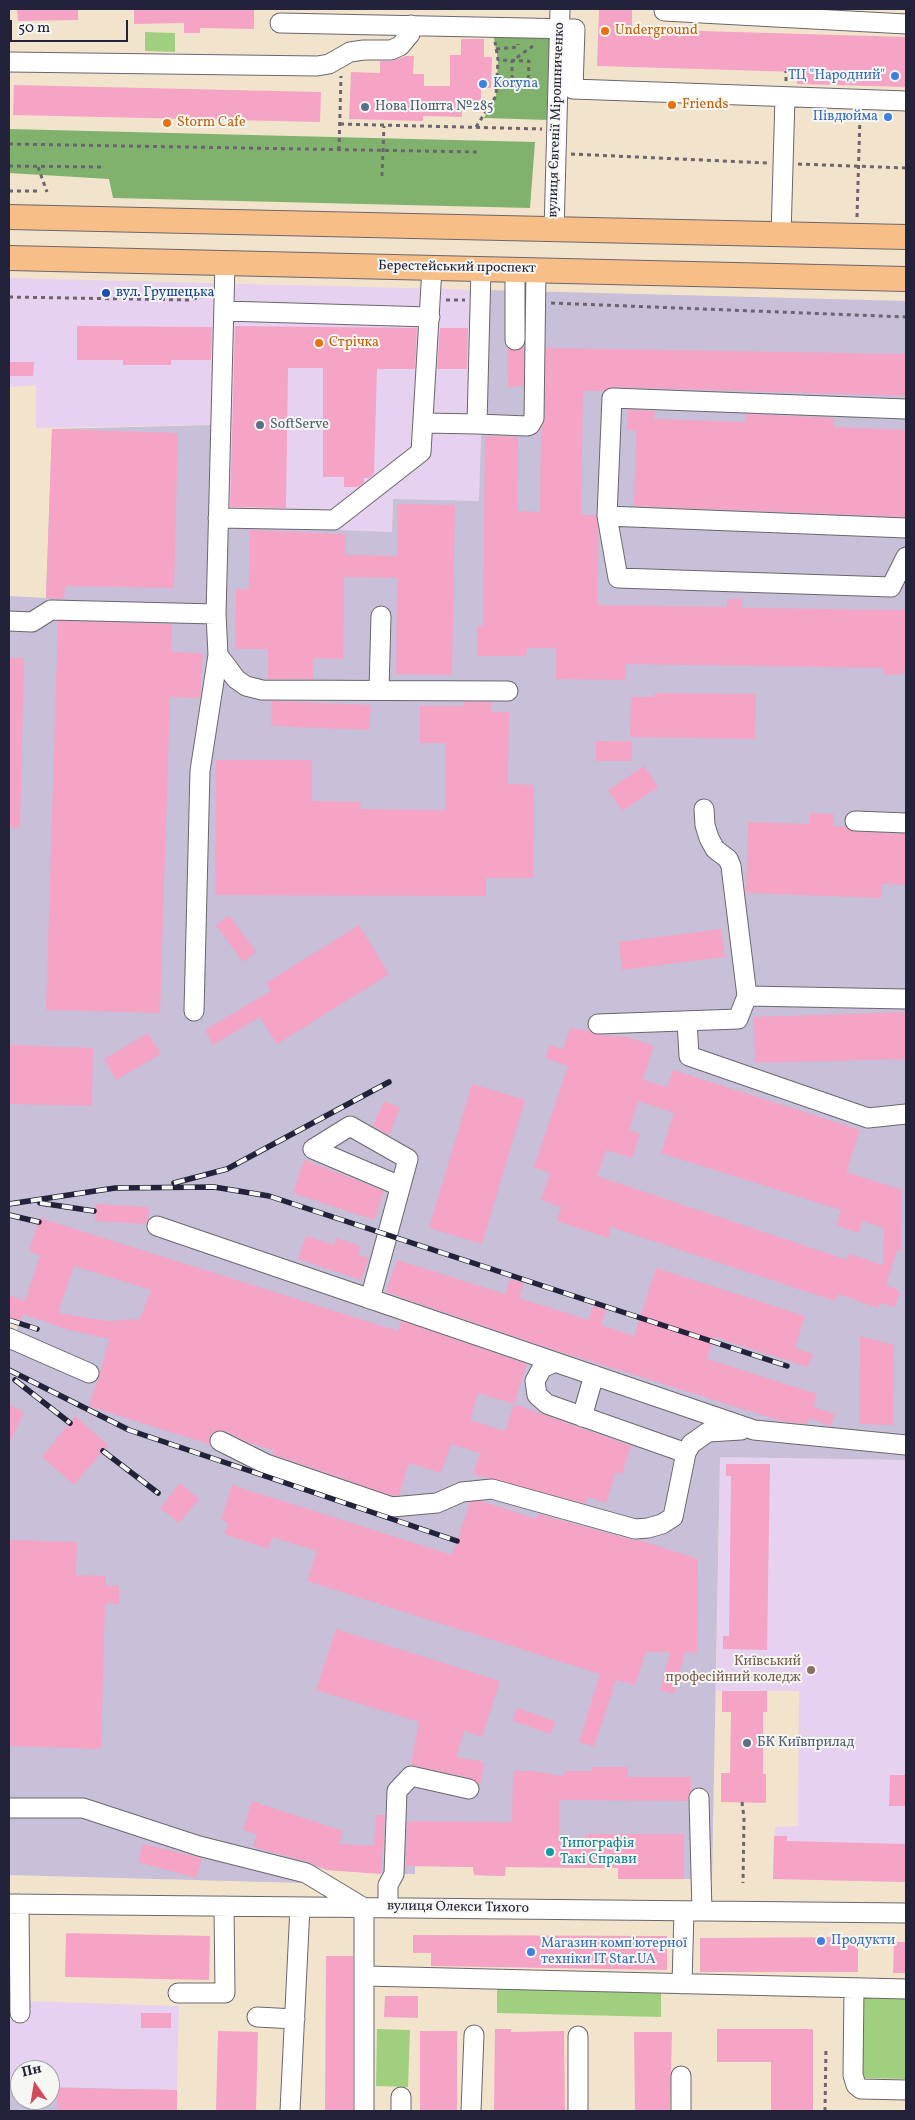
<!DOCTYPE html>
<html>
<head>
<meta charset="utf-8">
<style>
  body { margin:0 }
  #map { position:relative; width:915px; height:2120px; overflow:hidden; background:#f2e4cc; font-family:Vollkorn,serif }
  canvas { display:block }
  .frame { position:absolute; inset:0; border:10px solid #22223b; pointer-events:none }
  .north { position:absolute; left:10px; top:2060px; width:50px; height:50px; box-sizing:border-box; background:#f6f6f2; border:1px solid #a1a1a9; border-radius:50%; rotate:347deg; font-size:14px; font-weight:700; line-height:20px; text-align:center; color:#22223b }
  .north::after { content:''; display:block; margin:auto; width:18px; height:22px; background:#d1495b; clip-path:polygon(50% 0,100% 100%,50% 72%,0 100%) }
  .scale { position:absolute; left:10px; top:20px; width:118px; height:22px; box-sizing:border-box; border:2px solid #22223b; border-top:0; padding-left:6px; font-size:15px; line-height:18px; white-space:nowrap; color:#22223b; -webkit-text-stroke:4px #f6f6f2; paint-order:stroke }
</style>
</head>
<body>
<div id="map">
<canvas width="915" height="2120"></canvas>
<div class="frame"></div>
<div class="north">Пн</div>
<div class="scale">50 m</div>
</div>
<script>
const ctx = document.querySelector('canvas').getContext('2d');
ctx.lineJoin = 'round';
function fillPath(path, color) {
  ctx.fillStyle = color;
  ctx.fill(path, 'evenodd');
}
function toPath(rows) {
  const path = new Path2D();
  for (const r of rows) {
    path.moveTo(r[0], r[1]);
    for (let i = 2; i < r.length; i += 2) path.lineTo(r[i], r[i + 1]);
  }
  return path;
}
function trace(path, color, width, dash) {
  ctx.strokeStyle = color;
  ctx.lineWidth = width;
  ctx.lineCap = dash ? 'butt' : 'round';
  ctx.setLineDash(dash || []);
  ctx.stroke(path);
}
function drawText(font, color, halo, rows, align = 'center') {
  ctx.font = font + ' Vollkorn,serif';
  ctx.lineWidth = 4;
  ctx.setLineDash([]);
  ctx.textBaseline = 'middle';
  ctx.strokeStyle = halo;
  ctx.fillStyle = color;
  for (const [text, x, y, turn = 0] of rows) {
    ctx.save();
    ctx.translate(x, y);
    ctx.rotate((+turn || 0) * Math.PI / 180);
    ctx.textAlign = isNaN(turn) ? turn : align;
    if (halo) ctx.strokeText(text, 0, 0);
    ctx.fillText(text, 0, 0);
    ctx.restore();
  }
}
const built = toPath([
  [9,278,485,290,479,502,393,499,392,532,210,525,213,425,36,428,36,385,9,387],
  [720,1456,906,1460,906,1882,773,1879,775,1827,798,1826,799,1691,716,1691],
  [9,1930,25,1930,26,2001,179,2006,177,2090,50,2087,50,2070,20,2070,20,2087,9,2087]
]);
const industrial = toPath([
  [485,290,906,301,906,1460,720,1457,712,1879,618,1879,618,1868,506,1867,505,1876,474,1875,473,1867,415,1866,415,1874,394,1874,327,1870,309,1865,304,1883,9,1875,9,1353,19,1323,9,1318,9,596,46,598,52,429,213,425,210,525,392,532,393,499,479,501],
  [9,2087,20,2087,20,2100,50,2100,50,2087,177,2090,177,2111,9,2111]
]);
const green = toPath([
  [145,32,175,33,175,52,145,51],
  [497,1984,661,1988,661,2017,497,2013],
  [863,1998,906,1999,906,2079,862,2078],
  [377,2029,410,2030,408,2087,376,2086]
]);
const forest = toPath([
  [493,33,551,34,549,120,484,118,496,96,498,60],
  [9,129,535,142,530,208,113,198,109,179,9,173]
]);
const building = toPath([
  [17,9,78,9,78,20,18,21],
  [134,9,254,9,254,29,200,28,200,33,184,33,184,23,134,24],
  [599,9,632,9,632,29,906,37,906,87,797,84,797,72,597,66],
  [461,39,484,39,484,57,492,57,491,88,481,88,481,103,462,103,462,117,423,116,423,121,349,119,351,72,380,73,380,61,391,61,406,56,414,56,413,74,424,74,424,86,450,86,450,55,461,55],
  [14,85,321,92,320,122,13,115],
  [77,326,212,327,211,360,171,360,171,365,123,365,123,360,77,360],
  [235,326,417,328,415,369,377,369,374,474,369,478,364,478,364,483,358,487,344,487,344,477,323,477,323,368,288,368,286,508,230,507],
  [440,328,468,328,467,369,437,369],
  [507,347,515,351,524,347,523,386,508,387],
  [546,348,906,354,906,396,612,387,604,391,583,391,581,515,596,515,598,532,597,605,727,607,727,599,742,599,741,608,906,610,906,667,903,674,884,675,884,668,626,664,625,680,556,679,556,648,527,648,526,656,477,656,477,626,483,626,485,436,518,437,517,511,540,512,541,428,545,418],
  [9,362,34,362,33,376,9,376],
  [628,410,655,411,654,419,746,422,746,414,834,418,834,427,906,430,906,517,634,506,636,431,627,430],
  [52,429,178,433,174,588,65,586,64,599,46,598],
  [397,504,455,505,452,675,396,674,397,578,344,577,343,659,313,658,313,679,268,679,268,649,235,649,236,589,249,589,250,530,346,534,345,555,397,556],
  [58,621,172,624,171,652,203,653,200,698,170,697,160,1013,46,1010],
  [9,658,24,658,20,828,9,827],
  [655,693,756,694,755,739,630,737,631,697,654,697],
  [271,701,371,705,369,730,271,726],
  [464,702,491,702,491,712,509,712,508,784,534,785,533,878,486,878,486,896,215,895,216,760,312,760,312,801,361,802,360,809,445,810,445,743,420,743,420,706,464,706],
  [596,741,632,741,632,761,596,761],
  [644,766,658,787,622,811,608,790],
  [810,813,834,814,833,826,845,827,854,832,906,834,906,885,882,884,881,898,746,893,748,822,810,824],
  [229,915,256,952,243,962,216,925],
  [359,925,389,974,277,1044,260,1017,213,1045,205,1030,271,991,266,983],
  [721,929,725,957,622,970,619,942],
  [906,1012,906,1059,755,1063,754,1017],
  [570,1028,590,1031,598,1035,627,1037,654,1046,643,1080,667,1087,673,1070,860,1130,846,1172,902,1190,901,1250,897,1250,886,1285,900,1291,895,1307,880,1303,878,1308,838,1294,835,1301,611,1227,608,1238,557,1221,561,1207,541,1200,550,1173,534,1167,568,1066,545,1058,550,1045,563,1049],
  [638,1101,674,1113,661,1153,841,1210,836,1225,859,1233,862,1221,884,1228,883,1265,849,1254,847,1260,597,1176,606,1150,632,1158,640,1134,629,1130],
  [148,1033,161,1054,116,1080,104,1059],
  [9,1045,93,1048,92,1106,9,1104],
  [472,1084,525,1100,482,1244,429,1228],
  [384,1101,400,1108,389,1135,373,1126],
  [304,1160,384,1191,374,1220,293,1193],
  [96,1204,149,1207,148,1219,146,1224,95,1221],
  [40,1218,398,1331,401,1321,527,1364,514,1404,631,1446,622,1474,616,1472,606,1503,588,1497,586,1504,473,1474,480,1453,451,1444,441,1473,409,1463,399,1495,393,1496,272,1454,273,1450,249,1443,225,1431,213,1432,210,1436,209,1444,88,1406,99,1377,109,1339,69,1330,23,1314,19,1322,9,1318,9,1295,25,1301,40,1255,29,1251],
  [74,1266,151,1290,140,1319,107,1321,58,1313],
  [478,1393,514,1404,505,1431,470,1420],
  [306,1236,334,1245,337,1238,360,1246,358,1255,369,1258,361,1280,298,1259],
  [397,1260,505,1294,510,1279,524,1283,519,1298,588,1320,593,1306,606,1310,601,1325,634,1336,656,1268,805,1316,795,1348,813,1354,808,1367,714,1337,707,1359,817,1394,813,1407,835,1414,831,1426,809,1418,807,1424,781,1421,533,1343,386,1292],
  [860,1336,894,1345,893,1425,859,1424],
  [9,1405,24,1412,9,1444],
  [75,1416,108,1445,74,1485,42,1457],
  [726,1464,770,1464,767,1650,723,1649,723,1636,729,1636,731,1476,726,1476],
  [180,1483,199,1499,179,1523,160,1508],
  [232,1485,452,1555,470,1502,481,1501,536,1519,538,1514,632,1540,639,1540,698,1559,697,1653,685,1652,674,1694,660,1690,670,1652,646,1652,635,1685,616,1680,594,1747,579,1742,600,1674,307,1581,317,1551,272,1537,269,1549,224,1534,228,1523,221,1520],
  [9,1540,77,1542,76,1575,106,1576,106,1586,119,1586,119,1604,105,1603,101,1749,9,1746],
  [336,1629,500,1681,482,1737,464,1731,456,1757,484,1762,480,1786,471,1778,411,1765,419,1722,316,1690],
  [722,1691,767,1691,767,1712,763,1712,763,1774,766,1774,766,1803,721,1802,721,1773,730,1773,731,1712,722,1712],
  [517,1708,555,1721,551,1734,513,1721],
  [592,1767,628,1767,628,1777,691,1777,691,1791,688,1801,559,1800,559,1838,585,1838,585,1834,684,1834,684,1879,618,1879,618,1868,505,1867,505,1876,474,1875,473,1867,406,1866,407,1821,512,1822,513,1771,533,1771,563,1776,565,1771,592,1771],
  [890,1775,906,1775,906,1806,889,1806],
  [252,1801,343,1831,339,1844,374,1846,376,1815,385,1815,381,1874,327,1870,309,1862,253,1847,257,1834,243,1830],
  [774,1836,787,1836,787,1841,906,1844,906,1882,773,1879],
  [143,1844,202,1858,196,1878,138,1862],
  [66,1933,210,1936,209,1980,65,1977],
  [413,1935,667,1936,667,1970,431,1966,431,1953,413,1953],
  [858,1937,858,1972,700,1972,700,1938],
  [894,1942,906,1942,906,1973,893,1973],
  [326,1956,353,1956,353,2111,325,2111],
  [385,1996,418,1996,418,2018,384,2017],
  [141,2013,171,2013,171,2028,141,2028],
  [495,2029,511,2029,511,2032,564,2031,565,2111,494,2111],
  [717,2029,813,2029,813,2111,771,2111,771,2062,717,2062],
  [218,2031,258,2032,256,2111,216,2111],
  [420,2031,457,2031,457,2111,420,2111],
  [634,2032,672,2032,670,2111,635,2111],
  [58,2088,177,2090,177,2111,57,2111]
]);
const path = toPath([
  [496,49,518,47,518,44],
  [786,81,786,71],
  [496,86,528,87,529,61,498,60],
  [512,87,512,61,533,46],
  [340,124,542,129],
  [476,127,496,96,498,60,495,42],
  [9,144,480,152],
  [339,150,341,76],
  [571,154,767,163],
  [798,164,906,168],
  [9,166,104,167],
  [38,167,47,192],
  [382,176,384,126],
  [9,191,40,191],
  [857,217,860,116],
  [9,297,189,300,208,295],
  [446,300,465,300],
  [551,303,906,317],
  [742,1802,744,1818,743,1883],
  [825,2111,826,2047]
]);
const minor = toPath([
  [664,11,906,24],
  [280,23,575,29,573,89,906,101],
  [9,62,317,66,329,64,350,52,364,50,391,50,400,46,410,34,411,25],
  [554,231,560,9],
  [781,236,785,97],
  [224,311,430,317],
  [515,340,515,270],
  [906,409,612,398,607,516,618,578,891,587,906,557],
  [424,423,477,424,481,269],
  [477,424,527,426,530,425,534,418,536,270],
  [607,516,906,528],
  [218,518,334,520,421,452,432,268],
  [9,621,32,622,51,610,216,614],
  [218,655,236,679,246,686,262,690,508,691],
  [379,690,381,616],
  [855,821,906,823],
  [747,996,906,999],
  [194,1011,200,771,218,655,216,614,225,263],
  [687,1021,689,1056,868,1118,906,1114],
  [598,1024,738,1019,747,996,731,866,728,859,715,849,709,838,705,825,704,809],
  [313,1149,350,1126,408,1159,370,1299],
  [313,1149,400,1186],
  [157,1226,754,1430,906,1445],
  [9,1338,89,1373],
  [555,1362,542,1368,535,1381,537,1395,547,1404,686,1453],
  [582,1417,594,1375],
  [220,1441,266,1464,392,1507,437,1503,462,1492,492,1489,635,1529,648,1528,662,1524,673,1517,686,1453,691,1444,708,1432,741,1430],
  [699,1798,702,1911],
  [9,1808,83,1808,199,1846,306,1873,364,1908,364,2111],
  [9,1904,906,1913],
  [19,1904,20,2013],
  [388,1908,388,1885,394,1874,397,1791,411,1776,469,1789],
  [365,1976,906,1989],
  [682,1984,684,1911],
  [854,1988,853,2075,856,2085,861,2089,906,2090],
  [178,1993,225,1993,224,1906],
  [257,2017,295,2019],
  [290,2111,300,1907],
  [401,2111,401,2097],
  [471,2111,474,2035],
  [578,2111,578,2036],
  [681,2111,681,2076]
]);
const major = toPath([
  [9,217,906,237],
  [9,258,906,279]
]);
const rail = toPath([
  [174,1183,227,1169,389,1082],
  [40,1203,94,1211],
  [9,1204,115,1188,214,1187,269,1196,787,1366],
  [9,1215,39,1222],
  [9,1320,37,1329],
  [9,1370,129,1430,457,1541],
  [15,1380,70,1423],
  [103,1451,158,1493]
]);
const markers = [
  [605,31,5,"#e8710a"],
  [895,76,5,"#3f7fe0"],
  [483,84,5,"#3f7fe0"],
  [672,105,5,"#e8710a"],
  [365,107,5,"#5c6f8a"],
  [888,117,5,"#3f7fe0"],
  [167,123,5,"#e8710a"],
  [106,293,5,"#1a4fb4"],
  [319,343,5,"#e8710a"],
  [260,425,5,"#5c6f8a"],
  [811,1670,5,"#8d6e63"],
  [747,1743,5,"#5c6f8a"],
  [550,1852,5,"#0f9aa8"],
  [821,1941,5,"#3f7fe0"],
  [531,1952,5,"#3f7fe0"]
];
const foodNames = [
  ["Underground",615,31],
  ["Friends",682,105],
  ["Storm Cafe",177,123],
  ["Стрічка",329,343]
];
const shopNames = [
  ["ТЦ \"Народний\"",885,76,"right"],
  ["Koryna",493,84],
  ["Півдюйма",878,117,"right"],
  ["Продукти",831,1941],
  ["Магазин комп'ютерної",541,1944],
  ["техніки IT Star.UA",541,1960]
];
const serviceNames = [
  ["Нова Пошта №285",375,107],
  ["SoftServe",270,425],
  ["БК Київприлад",757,1743]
];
const streetNames = [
  ["вулиця Євгенії Мірошниченко",557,120,-88],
  ["Берестейський проспект",457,268,1],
  ["вулиця Олекси Тихого",458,1908,1]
];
const transitNames = [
  ["вул. Грушецька",116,293]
];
const educationNames = [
  ["Київський",801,1662],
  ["професійний коледж",801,1678]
];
const cultureNames = [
  ["Типографія",560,1844],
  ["Такі Справи",560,1860]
];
fillPath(built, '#e6d2f0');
fillPath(industrial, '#c8bfd8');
fillPath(green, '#a0d07f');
fillPath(forest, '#80b26e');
fillPath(building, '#f5a4c5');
trace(minor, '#6b666e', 21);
trace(major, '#6b666e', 26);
trace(path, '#6b666e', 3, [4, 4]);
trace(minor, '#fff', 19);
trace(major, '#f7be87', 24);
trace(rail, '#22223b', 5.5);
trace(rail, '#f6f6f2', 4, [11]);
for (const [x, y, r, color] of markers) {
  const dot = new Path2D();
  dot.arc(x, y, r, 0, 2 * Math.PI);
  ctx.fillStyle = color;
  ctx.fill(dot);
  trace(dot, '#f6f6f2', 2);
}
drawText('14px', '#c56008', '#f6f6f2', foodNames, 'left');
drawText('14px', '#366cbe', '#f6f6f2', shopNames, 'left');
drawText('14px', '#4e5e75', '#f6f6f2', serviceNames, 'left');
drawText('14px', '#22223b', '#f6f6f2', streetNames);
drawText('14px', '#164399', '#f6f6f2', transitNames, 'left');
drawText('14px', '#785e54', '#f6f6f2', educationNames, 'right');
drawText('14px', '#0d838f', '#f6f6f2', cultureNames, 'left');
</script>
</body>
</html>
